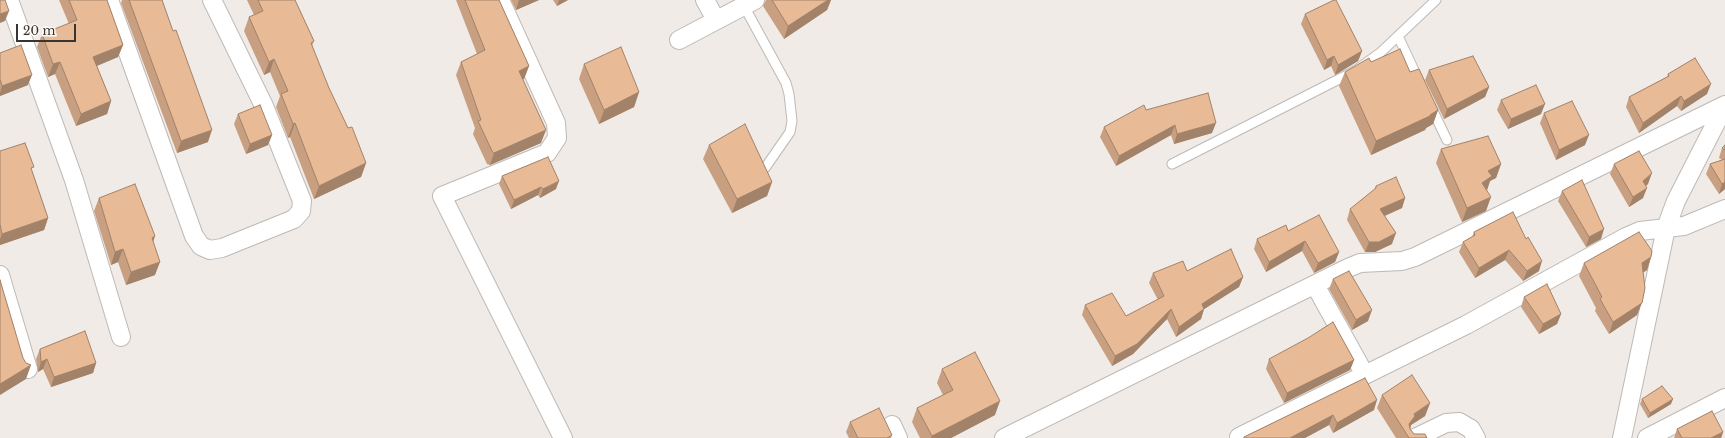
<!DOCTYPE html>
<html>
<head>
<meta charset="utf-8">
<style>
  body { margin:0 }
  #map { position:relative; width:1725px; height:438px; overflow:hidden; background:#f0ebe7; font-family:"Libre Baskerville",serif }
  canvas { display:block }
  .scale { position:absolute; left:16px; top:24px; width:60px; height:18px; box-sizing:border-box; border:2px solid #373533; border-top:0; padding-left:5px; font-size:12px; line-height:14px; white-space:nowrap; color:#373533; -webkit-text-stroke:3px #fef8f4; paint-order:stroke }
</style>
</head>
<body>
<div id="map">
<canvas width="1725" height="438"></canvas>
<div class="scale">20 m</div>
</div>
<script>
const ctx = document.querySelector('canvas').getContext('2d');
ctx.lineJoin = 'round';
function toPath(rows) {
  const path = new Path2D();
  for (const r of rows) {
    path.moveTo(r[0], r[1]);
    for (let i = 2; i < r.length; i += 2) path.lineTo(r[i], r[i + 1]);
  }
  return path;
}
function trace(path, color, width, dash) {
  ctx.strokeStyle = color;
  ctx.lineWidth = width;
  ctx.lineCap = dash ? 'butt' : 'round';
  ctx.setLineDash(dash || []);
  ctx.stroke(path);
}
function fillPath(path, color) {
  ctx.fillStyle = color;
  ctx.fill(path, 'evenodd');
}
const service = toPath([
  [744,6,786,83,789,94,792,121,790,132,765,168],
  [1398,36,1419,81],
  [1431,107,1447,140],
  [1172,164,1355,71,1380,53,1436,0]
]);
const minor = toPath([
  [9,0,74,180,121,337],
  [109,0,194,236,201,246,210,250,222,248,294,219,301,211,302,201,264,106,212,0],
  [500,0,556,123,557,138,547,153,442,196,563,438],
  [705,0,716,20],
  [679,40,755,0],
  [0,275,28,369],
  [1315,285,1365,375],
  [892,425,898,438],
  [1239,437,1466,325,1626,237,1640,231,1684,226,1725,209],
  [1004,438,1348,268,1360,263,1402,261,1415,257,1725,105],
  [1415,438,1446,423,1459,422,1471,429,1476,438],
  [1622,438,1666,228,1676,201,1725,105],
  [1647,438,1725,398]
]);
const wall = toPath([
  [59,0,107,0,123,45,118,57,97,66,111,101,107,114,76,126,55,74,48,77,37,47,42,34,69,24],
  [122,0,162,0,208,142,177,153,121,3],
  [247,0,295,0,314,41,312,46,329,88,348,128,366,163,361,177,314,199,290,137,288,138,276,107,280,96,270,72,264,75,244,31,249,17,254,15],
  [456,0,499,0,529,66,524,79,523,79,541,143,490,165,487,164,473,134,475,128,456,75,461,62,477,54],
  [511,0,539,0,516,10],
  [553,0,568,0,557,6],
  [766,0,831,0,827,10,784,39,763,6],
  [1305,14,1362,51,1358,61,1335,75,1331,66,1324,70,1301,24],
  [0,53,28,85,0,96],
  [1371,62,1410,72,1438,110,1433,124,1426,128,1425,130,1371,155,1339,86,1345,72],
  [584,64,639,92,634,107,599,124,579,79],
  [1429,70,1489,87,1485,97,1444,119,1425,80],
  [1668,74,1707,94,1681,111,1677,106,1639,133,1626,107,1629,97,1667,77],
  [1501,100,1541,114,1508,129,1497,110],
  [1146,110,1212,133,1174,144,1171,135,1116,166,1100,137,1104,127],
  [1544,113,1585,145,1556,160,1540,123],
  [238,114,272,135,268,145,246,154,234,124],
  [709,145,772,182,767,196,732,213,703,159],
  [1725,145,1725,189,1719,194,1706,174,1710,164,1722,160,1719,158,1722,148],
  [1441,149,1501,164,1496,178,1490,181,1487,190,1486,211,1462,222,1436,163],
  [0,151,32,171,48,218,44,230,0,245],
  [1614,164,1648,184,1646,186,1643,198,1629,207,1610,174],
  [502,176,556,189,540,198,538,195,511,209,499,184],
  [1376,186,1405,198,1402,208,1385,216,1392,244,1375,252,1365,252,1347,220,1350,209,1374,190],
  [1562,191,1601,239,1586,247,1558,201],
  [99,198,155,236,153,242,155,275,126,285,118,262,111,265,94,211],
  [1288,231,1339,252,1335,262,1314,273,1302,251,1266,272,1254,249,1257,239],
  [1474,232,1526,239,1539,271,1523,281,1505,260,1475,278,1459,252,1463,242,1472,237],
  [1651,257,1647,270,1643,272,1637,315,1609,334,1595,311,1596,308,1579,276,1584,263],
  [1187,271,1243,277,1239,287,1204,309,1201,319,1176,337,1167,319,1133,354,1112,366,1082,315,1085,305,1126,316,1158,300,1149,283,1153,273],
  [1333,279,1368,321,1352,330,1329,289],
  [1524,297,1561,314,1557,324,1539,334,1521,307],
  [40,349,96,363,93,373,51,387,43,369,38,372,36,359],
  [1269,359,1354,360,1350,370,1284,403,1266,369],
  [942,369,995,415,951,438,920,438,912,422,917,408,943,395,937,383],
  [1365,378,1374,410,1333,433,1329,425,1305,438,1243,438,1244,437],
  [1382,395,1430,403,1425,416,1411,425,1410,429,1414,434,1427,438,1396,438,1377,408],
  [1642,399,1671,404,1648,418,1640,404],
  [850,422,892,435,891,438,849,438,846,432],
  [1677,429,1723,432,1721,438,1674,438]
]);
const shadedWall = toPath([
  [519,0,539,0,516,10],
  [559,0,568,0,557,6],
  [825,0,831,0,827,10,784,39,788,26],
  [9,11,5,21,0,23,0,14],
  [123,45,118,57,89,69,93,57],
  [1362,51,1358,61,1335,75,1338,65],
  [1334,56,1331,66,1324,70,1327,60],
  [274,59,270,72,264,75,269,62],
  [60,62,55,74,48,77,53,64],
  [529,66,524,79,515,84,519,71],
  [32,75,28,85,0,96,0,93,2,86],
  [1711,84,1707,94,1681,111,1684,101],
  [1489,87,1485,97,1444,119,1447,109],
  [639,92,634,107,599,124,604,110],
  [1681,96,1677,106,1639,133,1643,123],
  [111,101,107,114,76,126,81,114],
  [1545,104,1541,114,1508,129,1511,119],
  [1438,110,1433,124,1426,128,1425,130,1371,155,1376,141],
  [295,123,290,137,288,138,293,124],
  [1216,123,1212,133,1174,144,1177,134],
  [1175,125,1171,135,1116,166,1119,156],
  [212,130,208,142,177,153,181,141],
  [546,130,541,143,490,165,494,153],
  [272,135,268,145,246,154,250,144],
  [1589,135,1585,145,1556,160,1559,150],
  [366,163,361,177,314,199,319,186],
  [1501,164,1496,178,1490,181,1487,190,1482,183,1488,171],
  [1652,173,1648,184,1639,191,1643,181],
  [559,181,556,189,540,198,543,189],
  [772,182,767,196,732,213,737,199],
  [1725,182,1725,189,1719,194,1722,184],
  [541,187,538,195,511,209,514,200],
  [1647,188,1643,198,1629,207,1633,197],
  [1491,197,1486,211,1462,222,1467,208],
  [1405,198,1402,208,1377,219,1380,209],
  [48,218,44,230,0,245,0,239,2,234],
  [1604,229,1601,239,1586,247,1589,237],
  [1396,233,1392,244,1375,252,1365,252,1369,242],
  [155,236,150,250,152,238],
  [1305,241,1302,251,1266,272,1269,262],
  [123,249,118,262,111,265,115,252],
  [1509,250,1505,260,1475,278,1479,268],
  [1339,252,1335,262,1314,273,1318,263],
  [1651,257,1647,270,1638,276,1642,263],
  [1542,261,1539,271,1523,281,1527,271],
  [160,262,155,275,126,285,131,272],
  [1243,277,1239,287,1198,313,1202,304],
  [1642,303,1637,315,1609,334,1613,322],
  [1171,309,1167,319,1133,354,1112,366,1115,356],
  [1204,309,1201,319,1176,337,1179,327],
  [1372,310,1368,321,1352,330,1356,320],
  [1561,314,1557,324,1539,334,1543,324],
  [47,359,43,369,38,372,41,362],
  [1354,360,1350,370,1284,403,1287,393],
  [96,363,93,373,51,387,54,377],
  [31,365,26,379,0,395,0,384],
  [1673,399,1671,404,1648,418,1650,413],
  [1377,400,1374,410,1333,433,1337,423],
  [1000,401,995,415,951,438,931,438,932,436],
  [1430,403,1425,416,1411,425,1410,429,1409,424,1414,414],
  [1333,415,1329,425,1305,438,1290,438],
  [1723,432,1721,438,1711,438]
]);
const building = toPath([
  [0,0,5,0,9,11,0,14,0,0],
  [69,0,107,0,123,45,93,57,111,101,81,114,60,62,53,64,42,34,77,20,69,0],
  [129,0,162,0,173,31,176,30,212,130,181,141,129,0],
  [258,0,295,0,314,41,311,43,329,88,348,128,352,127,366,163,319,186,295,123,293,124,281,94,288,91,274,59,269,62,249,17,263,11,258,0],
  [465,0,499,0,529,66,519,71,546,130,494,153,492,151,478,121,481,120,461,62,485,50,465,0],
  [772,0,828,0,788,26,772,0],
  [1334,0,1336,0,1362,51,1338,65,1334,56,1327,60,1305,14,1334,0],
  [21,45,32,75,2,86,0,79,0,53,21,45],
  [621,47,639,92,604,110,584,64,621,47],
  [1400,49,1410,72,1419,69,1438,110,1430,115,1430,116,1376,141,1345,72,1369,58,1371,62,1400,49],
  [1473,56,1489,87,1447,109,1429,70,1473,56],
  [1695,58,1711,84,1684,101,1681,96,1643,123,1629,97,1669,76,1668,74,1695,58],
  [1536,85,1545,104,1511,119,1501,100,1536,85],
  [1208,93,1216,123,1177,134,1175,125,1119,156,1104,127,1144,105,1146,110,1208,93],
  [1572,101,1589,135,1559,150,1544,113,1572,101],
  [260,105,272,135,250,144,238,114,260,105],
  [745,124,772,182,737,199,709,145,745,124],
  [1488,136,1501,164,1488,171,1492,176,1482,183,1491,197,1467,208,1441,149,1488,136],
  [25,143,34,167,31,168,48,218,2,234,0,224,0,151,25,143],
  [1725,145,1725,150,1722,148,1725,145],
  [1639,151,1652,173,1643,181,1647,188,1633,197,1614,164,1639,151],
  [548,157,559,181,543,189,541,187,514,200,502,176,548,157],
  [1725,159,1725,182,1722,184,1710,164,1725,159],
  [1396,177,1405,198,1380,209,1396,233,1379,242,1369,242,1350,209,1376,188,1376,186,1396,177],
  [1582,180,1604,229,1589,237,1562,191,1582,180],
  [135,184,155,236,152,238,160,262,131,272,123,249,115,252,99,198,135,184],
  [1513,212,1526,239,1528,237,1542,261,1527,271,1509,250,1479,268,1463,242,1475,235,1474,232,1513,212],
  [1319,215,1339,252,1318,263,1305,241,1269,262,1257,239,1286,225,1288,231,1319,215],
  [1639,232,1652,251,1651,257,1642,263,1645,288,1642,303,1613,322,1600,299,1602,297,1584,263,1639,232],
  [1231,249,1243,277,1202,304,1204,309,1179,327,1171,309,1137,344,1115,356,1085,305,1112,293,1126,316,1164,296,1153,273,1183,261,1187,271,1231,249],
  [1349,271,1372,310,1356,320,1333,279,1349,271],
  [0,280,23,358,26,363,31,365,0,384,0,280],
  [1547,284,1561,314,1543,324,1524,297,1547,284],
  [1333,322,1354,360,1287,393,1269,359,1308,338,1333,322],
  [85,331,96,363,54,377,47,359,41,362,40,349,85,331],
  [975,352,1000,401,932,436,917,408,953,390,942,369,975,352],
  [1412,375,1430,403,1414,414,1415,416,1409,424,1410,429,1414,434,1425,434,1427,438,1409,438,1382,395,1412,375],
  [1365,378,1377,400,1337,423,1333,415,1290,438,1244,438,1244,437,1365,378],
  [1662,386,1673,399,1650,413,1642,399,1662,386],
  [879,408,892,435,887,438,858,438,850,422,879,408],
  [1712,411,1723,432,1711,438,1682,438,1677,429,1712,411]
]);
trace(service, '#beb9b5', 11);
trace(minor, '#beb9b5', 20);
trace(service, '#fff', 9);
trace(minor, '#fff', 18);
fillPath(wall, '#c8a081');
fillPath(shadedWall, '#a28269');
fillPath(building, '#e8ba96');
trace(building, '#a28269', 1);
</script>
</body>
</html>
